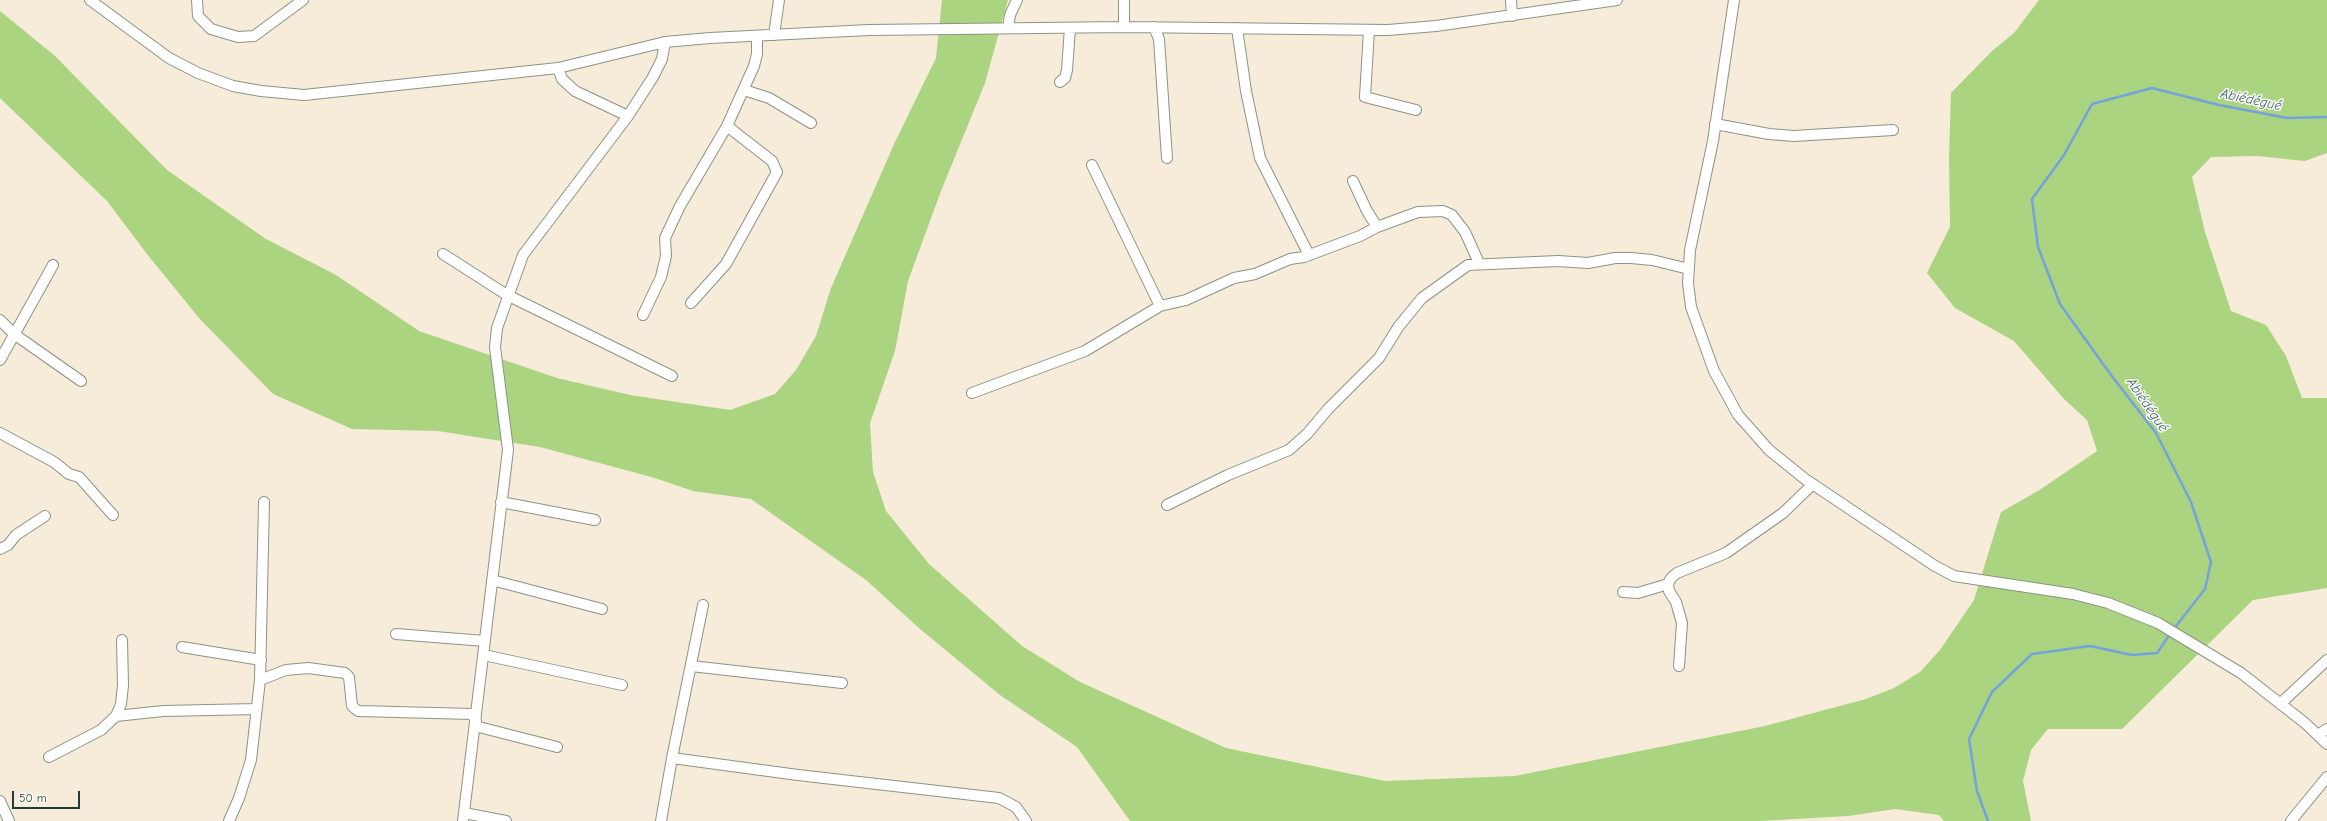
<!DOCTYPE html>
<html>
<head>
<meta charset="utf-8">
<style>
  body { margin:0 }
  #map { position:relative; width:2327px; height:821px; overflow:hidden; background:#f7ebd9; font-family:"Comic Neue",sans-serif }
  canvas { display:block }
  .scale { position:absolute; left:12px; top:791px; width:68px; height:18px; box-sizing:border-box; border:2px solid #1f3d34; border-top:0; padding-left:5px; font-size:12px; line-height:14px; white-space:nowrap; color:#1f3d34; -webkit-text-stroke:3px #fdfcf7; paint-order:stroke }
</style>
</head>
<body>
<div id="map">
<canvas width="2327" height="821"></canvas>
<div class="scale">50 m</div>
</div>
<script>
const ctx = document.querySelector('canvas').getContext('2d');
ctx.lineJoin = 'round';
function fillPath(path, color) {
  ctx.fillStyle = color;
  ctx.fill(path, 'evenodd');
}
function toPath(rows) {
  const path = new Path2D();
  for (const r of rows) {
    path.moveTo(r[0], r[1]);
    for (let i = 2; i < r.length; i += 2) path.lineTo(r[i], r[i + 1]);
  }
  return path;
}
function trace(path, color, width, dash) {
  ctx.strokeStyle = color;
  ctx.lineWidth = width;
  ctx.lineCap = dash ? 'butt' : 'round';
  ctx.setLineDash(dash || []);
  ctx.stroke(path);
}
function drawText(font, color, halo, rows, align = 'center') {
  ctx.font = font + ' "Comic Neue",sans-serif';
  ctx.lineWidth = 3;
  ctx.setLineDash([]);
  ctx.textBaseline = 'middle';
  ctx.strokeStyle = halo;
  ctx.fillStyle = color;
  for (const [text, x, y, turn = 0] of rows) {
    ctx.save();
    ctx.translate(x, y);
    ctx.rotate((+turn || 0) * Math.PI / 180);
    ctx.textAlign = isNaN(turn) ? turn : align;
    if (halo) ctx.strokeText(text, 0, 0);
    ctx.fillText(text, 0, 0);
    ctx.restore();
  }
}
const green = toPath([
  [942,0,1008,0,985,83,941,191,908,281,895,351,870,423,873,472,886,511,929,564,1022,646,1080,682,1226,748,1385,781,1515,776,1765,726,1866,699,1894,688,1920,672,1940,650,1974,600,2001,512,2038,491,2097,451,2087,420,2064,399,2014,341,1955,308,1927,273,1950,227,1949,157,1951,93,1992,51,2014,33,2039,0,2327,0,2327,153,2305,161,2257,156,2211,157,2192,177,2205,232,2231,311,2266,325,2286,356,2302,398,2327,398,2327,588,2253,600,2122,729,2048,729,2031,750,2023,781,2031,821,1944,821,1939,815,1895,809,1848,816,1760,821,1130,821,1077,747,1000,695,920,629,866,580,751,499,693,491,655,478,540,447,438,431,352,429,273,394,199,318,147,254,107,201,0,98,0,11,55,56,167,170,266,239,336,275,419,331,557,378,630,395,730,410,775,394,796,370,816,336,831,288,895,142,936,58]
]);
const stream = toPath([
  [2173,630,2205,589,2211,562,2191,502,2156,433,2111,375,2060,304,2038,247,2032,199,2064,155,2092,104,2152,88,2219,105,2287,118,2327,117],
  [1988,821,1977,791,1969,739,1992,692,2032,654,2090,646,2132,655,2157,653,2170,634]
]);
const minor = toPath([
  [90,0,169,58,198,73,233,86,261,91,304,95,558,68,665,42,710,38,869,30,1124,27,1388,30,1436,26,1617,0],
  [197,0,198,16,211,29,238,37,254,36,303,0],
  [1511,0,1512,16],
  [1734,0,1713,141,1690,250,1688,283,1691,307,1714,371,1738,415,1769,450,1805,479,1935,566,1954,576,2073,594,2108,603,2158,623,2241,673,2305,723,2327,744],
  [1124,27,1124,0],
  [1154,27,1159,39,1167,158],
  [1008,28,1010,15,1017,0],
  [1237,28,1246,91,1260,158,1309,255],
  [1369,30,1365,97,1416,110],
  [774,35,779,0],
  [558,68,562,79,575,91,628,116],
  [1060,82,1065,78,1067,70,1070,28],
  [744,90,769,98,811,123],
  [1715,124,1769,134,1794,136,1893,130],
  [1092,165,1160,306],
  [1353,181,1367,211,1377,227,1418,212,1443,211,1452,215,1465,232,1479,263],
  [443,254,507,295,672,376],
  [691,303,726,264,777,172,772,161,727,126],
  [643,315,661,277,666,256,665,238,680,206,727,126,754,66,757,54,757,36],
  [0,320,14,334,81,381],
  [0,360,53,265],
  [972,393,1085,351,1160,306,1186,300,1234,278,1255,274,1290,259,1304,257,1360,236,1377,227],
  [0,433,54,462,69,474,79,477,113,515],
  [501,502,595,520],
  [1167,505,1228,475,1289,450,1307,434,1328,409,1379,358,1399,326,1422,298,1468,265,1558,261,1588,263,1615,258,1631,258,1652,260,1689,269],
  [0,549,8,545,16,535,45,516],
  [492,580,602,609],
  [1623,592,1638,593,1668,584],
  [396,634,485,641],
  [182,647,261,660],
  [484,655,622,685],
  [691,666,842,683],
  [1679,666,1682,623,1676,602,1669,591,1668,584,1671,578,1677,573,1726,553,1783,513,1813,484],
  [260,680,286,670,308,668,345,673,349,677,352,706,358,711,472,714,476,721],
  [2280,704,2327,660],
  [116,716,163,711,256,709],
  [475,726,557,747],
  [2318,735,2327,729],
  [49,757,101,730,116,716,121,704,123,685,122,640],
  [672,758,798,775,999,798,1016,807,1026,821],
  [0,801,9,821],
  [464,813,506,821],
  [229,821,239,798,251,760,260,680,264,502],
  [463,821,508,450,495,347,497,328,523,255,628,116,653,77,662,59,665,42],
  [661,821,672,758,703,605],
  [2291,821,2327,777]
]);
const waterNames = [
  ["Abiédégué",2251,100,12],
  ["Abiédégué",2147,405,55]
];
fillPath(green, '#aad480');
trace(stream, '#74a2dc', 2.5);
trace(minor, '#8b9486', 12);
trace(minor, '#fff', 10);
drawText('italic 14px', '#3d606f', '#fdfcf7', waterNames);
</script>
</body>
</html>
